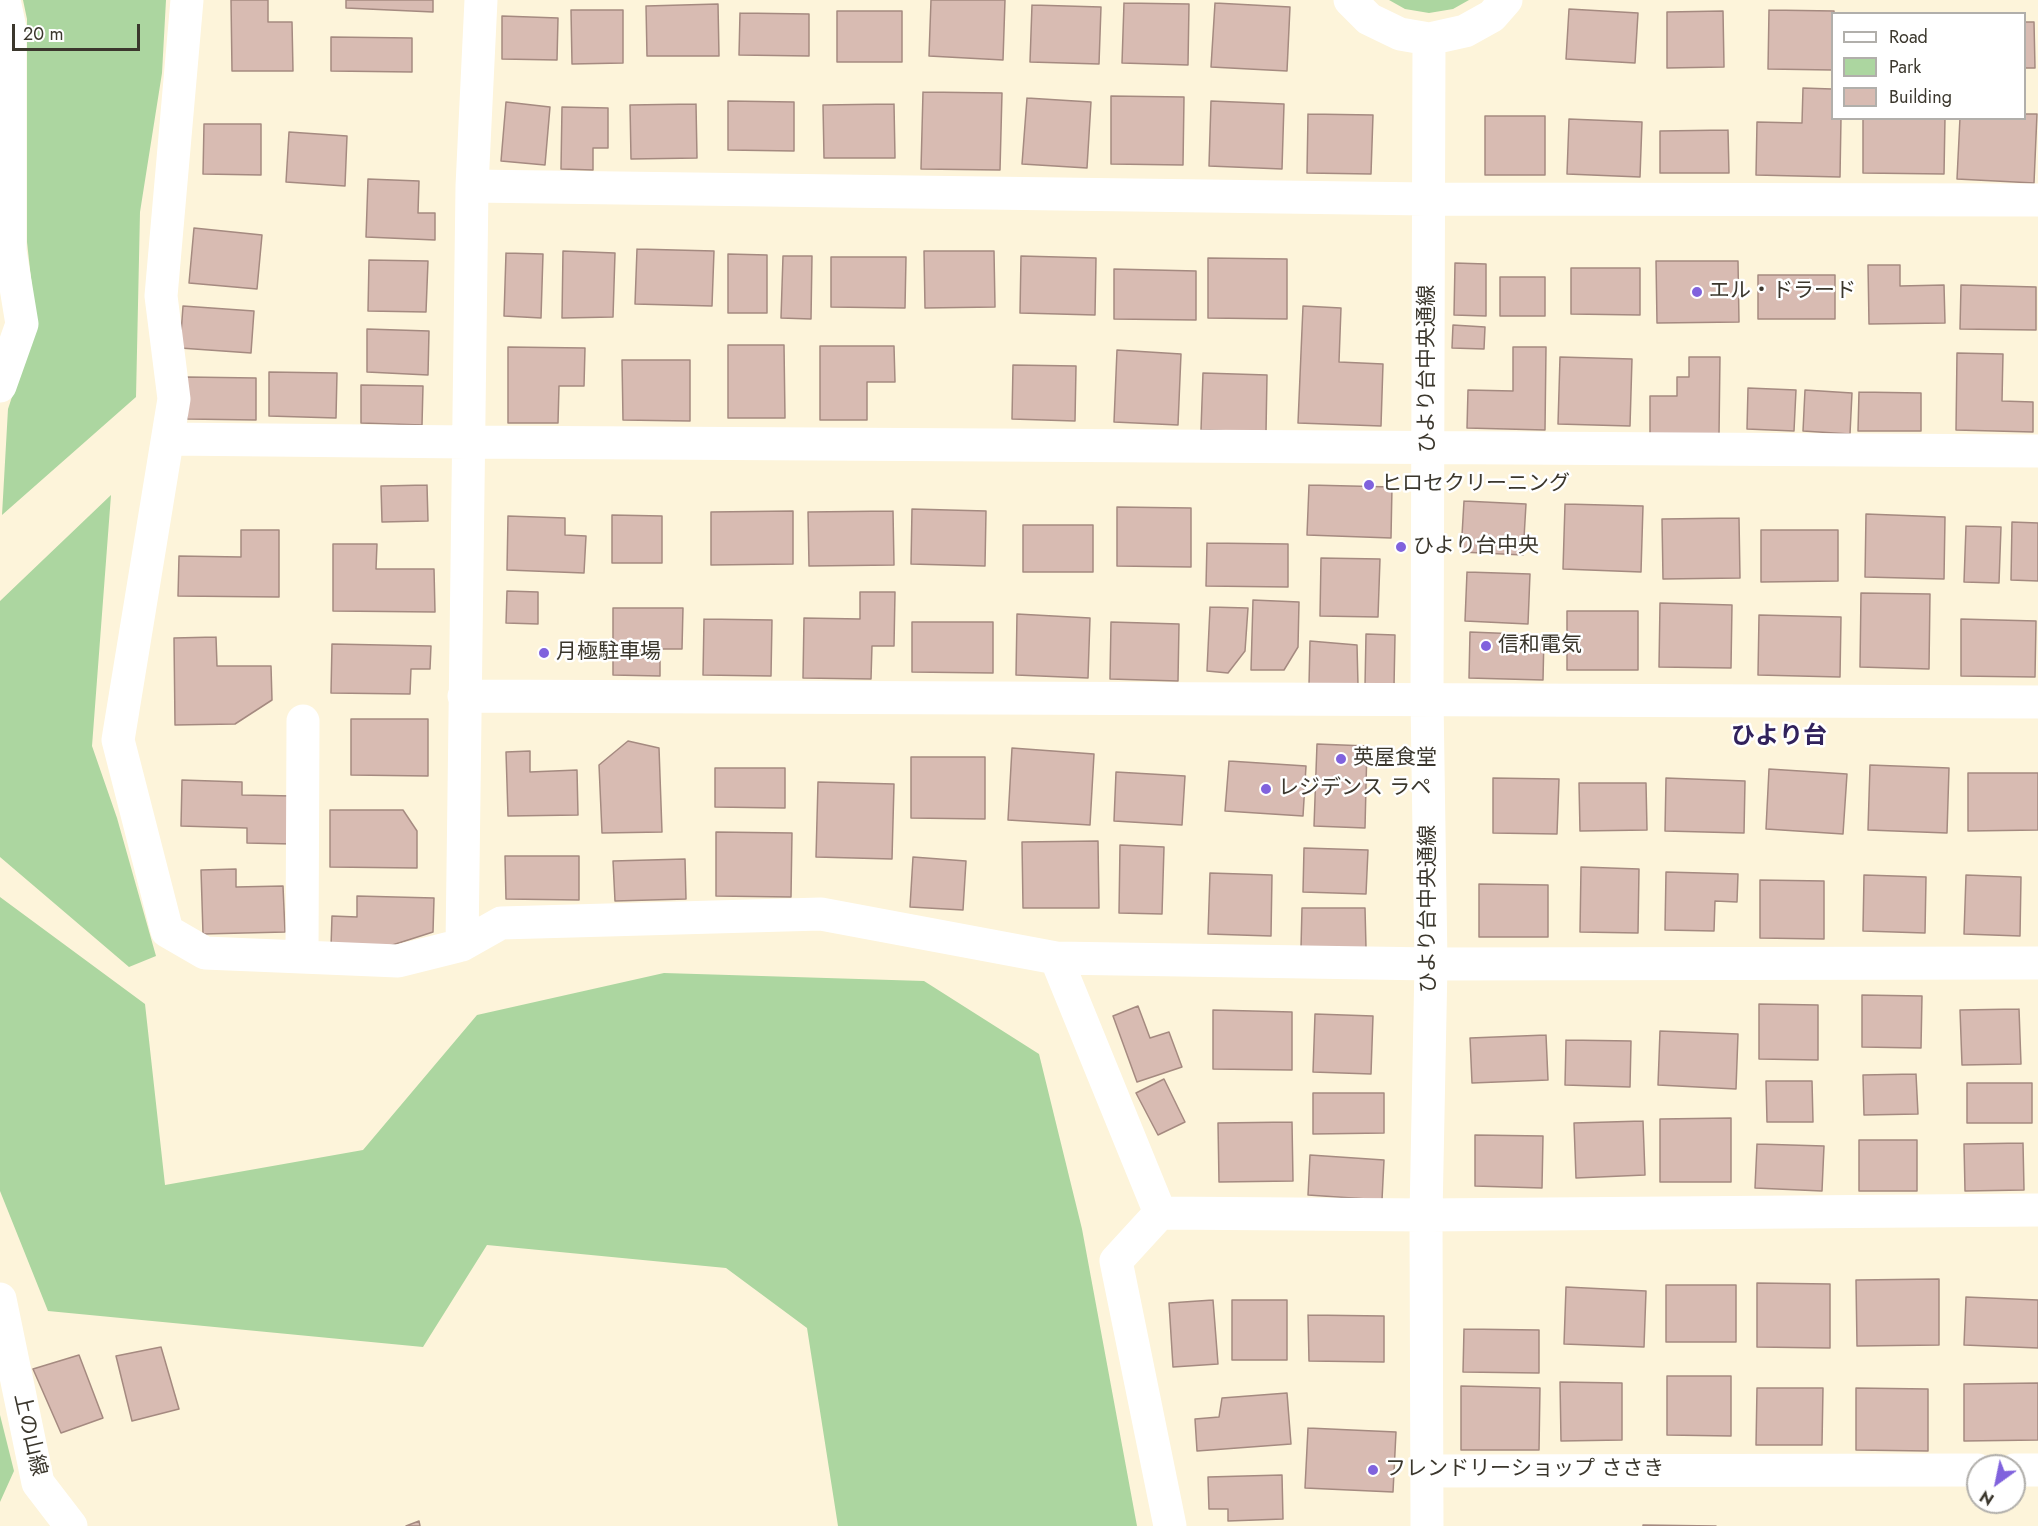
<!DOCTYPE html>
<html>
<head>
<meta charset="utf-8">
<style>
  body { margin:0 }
  #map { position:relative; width:2038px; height:1526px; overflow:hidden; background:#fdf4da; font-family:Jost,sans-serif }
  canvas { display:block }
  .legend { position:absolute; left:1831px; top:12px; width:195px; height:108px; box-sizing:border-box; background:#fff; border:2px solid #b1afab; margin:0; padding:8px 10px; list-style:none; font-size:18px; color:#3b372d }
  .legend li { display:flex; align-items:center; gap:12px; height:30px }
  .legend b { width:30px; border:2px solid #b1afab }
  .north { position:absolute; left:1966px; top:1454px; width:60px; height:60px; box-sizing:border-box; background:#fff; border:2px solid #b1afab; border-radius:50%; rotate:213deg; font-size:16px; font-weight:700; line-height:24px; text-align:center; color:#3b372d }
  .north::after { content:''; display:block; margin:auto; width:21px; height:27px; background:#8062dd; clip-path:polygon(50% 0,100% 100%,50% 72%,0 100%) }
  .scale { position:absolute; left:12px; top:24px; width:128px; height:27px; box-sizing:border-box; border:3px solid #3b372d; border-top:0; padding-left:8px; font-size:18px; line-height:21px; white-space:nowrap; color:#3b372d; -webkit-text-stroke:4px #fff; paint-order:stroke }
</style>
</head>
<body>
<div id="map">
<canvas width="2038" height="1526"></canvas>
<ul class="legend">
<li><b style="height:8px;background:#fff"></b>Road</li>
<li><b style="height:16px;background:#acd6a0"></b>Park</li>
<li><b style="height:16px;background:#d8bbb2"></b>Building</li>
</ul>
<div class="north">N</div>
<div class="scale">20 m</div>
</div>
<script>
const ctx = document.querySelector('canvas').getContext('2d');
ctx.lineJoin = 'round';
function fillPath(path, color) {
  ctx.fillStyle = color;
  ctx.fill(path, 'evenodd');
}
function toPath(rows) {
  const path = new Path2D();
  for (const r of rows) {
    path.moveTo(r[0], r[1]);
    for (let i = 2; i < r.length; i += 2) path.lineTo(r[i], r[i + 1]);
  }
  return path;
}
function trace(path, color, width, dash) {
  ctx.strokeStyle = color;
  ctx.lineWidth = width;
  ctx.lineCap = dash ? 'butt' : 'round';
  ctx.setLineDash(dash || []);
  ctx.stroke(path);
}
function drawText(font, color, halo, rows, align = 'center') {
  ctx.font = font + ' Jost,"Noto Sans JP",sans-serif';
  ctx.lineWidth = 5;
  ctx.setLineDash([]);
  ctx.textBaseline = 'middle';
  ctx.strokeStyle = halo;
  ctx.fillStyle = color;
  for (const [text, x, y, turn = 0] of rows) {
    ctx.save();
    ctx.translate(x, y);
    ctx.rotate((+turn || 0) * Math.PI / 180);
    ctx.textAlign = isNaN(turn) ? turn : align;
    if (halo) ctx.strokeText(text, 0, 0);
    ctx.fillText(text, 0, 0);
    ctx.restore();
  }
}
const green = toPath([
  [23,0,166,0,162,73,140,212,136,397,2,515,8,409,36,324,27,242,27,19],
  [1389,0,1469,0,1453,9,1429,13,1405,9],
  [111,495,92,746,117,818,156,956,129,967,0,857,0,601],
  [0,897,145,1004,165,1185,363,1150,477,1015,664,973,924,981,1039,1054,1082,1229,1137,1526,838,1526,807,1328,726,1268,487,1245,423,1347,48,1311,0,1191],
  [0,1415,14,1471,0,1502]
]);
const building = toPath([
  [231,0,268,0,268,22,292,22,293,71,232,71,231,0],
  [346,0,433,0,433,12,346,8,346,0],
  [931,0,1005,0,1003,60,929,56,931,0],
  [1124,3,1189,4,1188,65,1122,63,1124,3],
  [1215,3,1290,7,1287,71,1211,67,1215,3],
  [718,4,719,56,647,56,646,6,718,4],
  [1032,5,1101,7,1099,64,1030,62,1032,5],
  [1569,9,1638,13,1635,63,1566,59,1569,9],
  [571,10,623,10,623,63,572,64,571,10],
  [1769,10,1834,11,1834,14,1832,14,1832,70,1768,69,1769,10],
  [837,11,902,11,902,62,837,62,837,11],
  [1723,11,1724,67,1667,68,1667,12,1723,11],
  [740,13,809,14,809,56,739,55,740,13],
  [502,16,558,18,557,60,502,59,502,16],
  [2024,22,2034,22,2035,68,2024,68,2024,22],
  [331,37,412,38,412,72,331,71,331,37],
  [1803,88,1832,89,1832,118,1841,118,1840,177,1756,175,1757,122,1802,123,1803,88],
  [923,92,1002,93,1000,170,921,169,923,92],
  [1111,96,1184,97,1183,165,1111,164,1111,96],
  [1027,98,1091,102,1087,168,1022,164,1027,98],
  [728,101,794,102,794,151,728,150,728,101],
  [1211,101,1284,104,1282,169,1209,166,1211,101],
  [506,102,550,107,545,165,501,161,506,102],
  [696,104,697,158,631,159,630,105,696,104],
  [894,104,895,158,824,158,823,105,894,104],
  [562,107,608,108,608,148,593,148,593,170,561,169,562,107],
  [1308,114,1373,115,1371,174,1307,173,1308,114],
  [2024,114,2037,114,2034,183,1957,179,1960,118,2024,118,2024,114],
  [1485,116,1545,116,1545,175,1485,175,1485,116],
  [1863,118,1945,118,1944,174,1863,173,1863,118],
  [1569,119,1642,122,1640,177,1567,174,1569,119],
  [204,124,261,124,261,175,203,174,204,124],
  [1728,130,1729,173,1660,173,1660,131,1728,130],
  [289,132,347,136,345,186,286,182,289,132],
  [368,179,419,181,418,213,435,213,435,240,366,237,368,179],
  [194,228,262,235,257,289,189,283,194,228],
  [637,249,714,251,712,306,635,304,637,249],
  [563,251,615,253,613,317,562,318,563,251],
  [924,251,994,251,995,307,925,308,924,251],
  [506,253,543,254,541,318,504,316,506,253],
  [728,254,767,255,767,313,728,313,728,254],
  [783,256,812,256,811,319,781,318,783,256],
  [1021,256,1096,258,1095,315,1020,313,1021,256],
  [831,257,906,257,905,308,831,307,831,257],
  [1208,258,1287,259,1287,319,1208,318,1208,258],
  [369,260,428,261,426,312,368,311,369,260],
  [1656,261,1738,261,1739,322,1657,323,1656,261],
  [1455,263,1486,264,1486,316,1454,315,1455,263],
  [1868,265,1900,265,1900,286,1944,285,1945,323,1869,324,1868,265],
  [1571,268,1640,268,1640,315,1571,314,1571,268],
  [1114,269,1196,271,1196,320,1114,319,1114,269],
  [1758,275,1835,275,1835,319,1758,319,1758,275],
  [1500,277,1545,277,1545,316,1500,316,1500,277],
  [1961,285,2036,287,2036,330,1960,329,1961,285],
  [183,306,254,311,251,353,180,348,183,306],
  [1303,306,1341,308,1339,362,1383,364,1381,426,1298,423,1303,306],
  [1453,325,1485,327,1484,349,1452,348,1453,325],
  [367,329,429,331,428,375,367,372,367,329],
  [728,345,784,345,785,418,728,418,728,345],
  [820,346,894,346,895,382,867,382,867,420,820,420,820,346],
  [508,347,585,348,584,386,559,386,558,423,508,423,508,347],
  [1513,347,1546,347,1545,430,1467,428,1468,390,1513,391,1513,347],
  [1117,350,1181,354,1178,425,1114,422,1117,350],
  [1957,353,2003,354,2002,401,2033,402,2033,432,1956,430,1957,353],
  [1560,357,1632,359,1630,426,1558,424,1560,357],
  [1689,357,1720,357,1719,435,1650,434,1650,396,1677,396,1677,377,1689,377,1689,357],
  [622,360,690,360,690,421,623,420,622,360],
  [1013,365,1076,366,1075,421,1012,419,1013,365],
  [269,372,337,373,336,418,269,416,269,372],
  [1203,373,1267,375,1266,432,1201,430,1203,373],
  [187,377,256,378,256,420,187,419,187,377],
  [361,385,423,386,422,425,361,423,361,385],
  [1748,388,1796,390,1794,431,1747,429,1748,388],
  [1805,390,1852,393,1850,434,1803,431,1805,390],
  [1859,392,1921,393,1921,431,1858,431,1859,392],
  [427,485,428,521,382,522,381,486,427,485],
  [1309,485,1392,487,1391,538,1307,535,1309,485],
  [1464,501,1526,504,1523,555,1461,552,1464,501],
  [1565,504,1643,506,1641,572,1563,569,1565,504],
  [1117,507,1191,508,1191,567,1117,566,1117,507],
  [912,509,986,511,985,566,911,564,912,509],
  [793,511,793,564,711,565,711,512,793,511],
  [893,511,894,565,809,566,808,512,893,511],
  [1866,514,1945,517,1944,579,1865,577,1866,514],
  [612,515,662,516,662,563,612,563,612,515],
  [508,516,565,518,565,535,586,536,584,573,507,570,508,516],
  [1739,518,1740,578,1663,579,1662,519,1739,518],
  [2012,522,2038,523,2038,581,2011,580,2012,522],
  [1023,525,1093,525,1093,572,1023,572,1023,525],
  [1966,526,2001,527,1999,583,1964,582,1966,526],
  [241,530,279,530,279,597,178,596,179,556,241,557,241,530],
  [1761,530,1838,530,1838,581,1761,582,1761,530],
  [1207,543,1288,544,1288,587,1206,586,1207,543],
  [333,544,377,544,376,569,434,569,435,612,333,611,333,544],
  [1321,558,1380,559,1378,617,1320,616,1321,558],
  [1467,572,1530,574,1528,624,1465,621,1467,572],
  [507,591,538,592,538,624,506,623,507,591],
  [860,592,895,592,894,646,872,646,871,679,803,678,804,618,860,619,860,592],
  [1861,593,1930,594,1929,669,1860,667,1861,593],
  [1253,600,1299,602,1298,647,1284,670,1251,670,1253,600],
  [1660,603,1732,605,1731,668,1659,667,1660,603],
  [1210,607,1248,608,1245,651,1228,673,1207,671,1210,607],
  [613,608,683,608,682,649,660,649,660,676,613,675,613,608],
  [1567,611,1638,611,1638,670,1567,670,1567,611],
  [1017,614,1090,618,1088,678,1016,675,1017,614],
  [1759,615,1841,617,1840,677,1758,675,1759,615],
  [704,619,772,620,771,676,703,675,704,619],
  [1961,619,2036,621,2035,677,1961,676,1961,619],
  [912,622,993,622,993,673,912,672,912,622],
  [1111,622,1179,624,1178,681,1110,679,1111,622],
  [1470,632,1544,635,1543,680,1469,678,1470,632],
  [1366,634,1395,635,1394,687,1365,686,1366,634],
  [216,637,217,666,271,666,272,700,235,724,175,725,174,638,216,637],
  [1310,641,1357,645,1358,685,1309,685,1310,641],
  [332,644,431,646,430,669,411,669,410,694,331,693,332,644],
  [351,719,428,719,428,776,351,775,351,719],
  [628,741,659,748,662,832,602,833,599,765,628,741],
  [1317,744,1367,746,1365,828,1314,826,1317,744],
  [1012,748,1094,754,1090,825,1008,820,1012,748],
  [530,751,530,772,577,770,578,815,508,816,506,752,530,751],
  [911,757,985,757,985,819,911,818,911,757],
  [1229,761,1306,766,1303,816,1225,811,1229,761],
  [1870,765,1949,768,1947,833,1868,830,1870,765],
  [715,768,785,768,785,808,715,807,715,768],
  [1769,769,1847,774,1843,834,1766,829,1769,769],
  [1116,772,1185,776,1182,825,1114,821,1116,772],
  [1968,773,2038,773,2038,830,1968,831,1968,773],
  [1493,778,1559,779,1557,834,1493,833,1493,778],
  [1666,778,1745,781,1744,833,1665,831,1666,778],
  [182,780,242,782,242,795,293,796,292,844,247,843,247,828,181,826,182,780],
  [818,782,894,784,892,859,816,857,818,782],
  [1579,783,1646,783,1647,830,1580,831,1579,783],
  [330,810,403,810,417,831,417,868,330,867,330,810],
  [716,832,792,833,791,897,716,896,716,832],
  [1098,841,1099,908,1023,908,1022,842,1098,841],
  [1120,845,1164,847,1162,914,1119,913,1120,845],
  [1304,848,1368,850,1366,894,1303,892,1304,848],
  [505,856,579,856,579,900,506,899,505,856],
  [913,857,966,861,963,910,910,907,913,857],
  [685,859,686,899,615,901,613,861,685,859],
  [1581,867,1639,869,1638,933,1580,932,1581,867],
  [236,869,236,887,283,886,285,932,203,934,201,870,236,869],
  [1666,872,1738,874,1737,902,1715,901,1714,931,1665,930,1666,872],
  [1210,873,1272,875,1271,936,1208,934,1210,873],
  [1864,875,1926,877,1925,933,1863,931,1864,875],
  [1966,875,2021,877,2020,936,1964,934,1966,875],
  [1760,880,1824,881,1824,939,1760,938,1760,880],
  [1479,884,1548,885,1548,937,1479,937,1479,884],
  [357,896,434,898,433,932,383,948,331,947,332,916,357,917,357,896],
  [1302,908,1365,908,1366,948,1301,948,1302,908],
  [1862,995,1922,996,1921,1048,1862,1047,1862,995],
  [1759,1004,1818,1005,1818,1060,1759,1059,1759,1004],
  [1138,1006,1150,1038,1169,1032,1182,1067,1137,1082,1113,1016,1138,1006],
  [2019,1009,2021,1064,1962,1065,1960,1010,2019,1009],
  [1213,1010,1292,1012,1292,1070,1213,1069,1213,1010],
  [1315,1014,1373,1016,1371,1074,1313,1072,1315,1014],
  [1660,1031,1738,1034,1736,1089,1658,1085,1660,1031],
  [1546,1035,1548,1080,1472,1083,1470,1038,1546,1035],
  [1566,1040,1631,1041,1630,1087,1565,1085,1566,1040],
  [1916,1074,1918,1114,1864,1115,1863,1075,1916,1074],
  [1164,1079,1185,1122,1158,1135,1136,1093,1164,1079],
  [1766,1081,1812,1081,1813,1122,1767,1122,1766,1081],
  [1967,1083,2032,1083,2032,1123,1967,1123,1967,1083],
  [1313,1093,1384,1093,1384,1133,1313,1134,1313,1093],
  [1731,1118,1731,1182,1660,1182,1660,1119,1731,1118],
  [1643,1121,1645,1175,1576,1178,1574,1123,1643,1121],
  [1292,1122,1293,1181,1219,1182,1218,1123,1292,1122],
  [1475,1135,1543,1136,1542,1188,1475,1186,1475,1135],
  [1859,1140,1917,1140,1917,1191,1859,1191,1859,1140],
  [2023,1143,2024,1190,1965,1191,1964,1144,2023,1143],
  [1757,1144,1824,1146,1822,1191,1755,1188,1757,1144],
  [1310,1155,1384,1160,1382,1200,1308,1195,1310,1155],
  [1939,1279,1939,1345,1857,1346,1856,1280,1939,1279],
  [1757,1283,1830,1284,1830,1348,1757,1347,1757,1283],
  [1666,1285,1736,1285,1736,1342,1666,1342,1666,1285],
  [1566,1287,1646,1291,1644,1347,1564,1344,1566,1287],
  [1966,1297,2038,1300,2038,1348,1964,1345,1966,1297],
  [1213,1300,1218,1364,1173,1367,1169,1303,1213,1300],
  [1232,1300,1287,1300,1287,1360,1232,1360,1232,1300],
  [1308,1315,1384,1316,1384,1362,1309,1361,1308,1315],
  [1464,1329,1539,1330,1539,1373,1463,1372,1464,1329],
  [161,1347,179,1409,132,1421,116,1356,161,1347],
  [79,1355,103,1418,61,1433,33,1369,79,1355],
  [1667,1376,1731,1376,1731,1436,1667,1435,1667,1376],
  [1560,1382,1622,1383,1622,1440,1561,1441,1560,1382],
  [2038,1383,2038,1440,1964,1441,1964,1384,2038,1383],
  [1461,1386,1540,1388,1539,1450,1461,1450,1461,1386],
  [1757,1388,1823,1388,1822,1445,1756,1445,1757,1388],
  [1856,1388,1928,1389,1928,1451,1856,1450,1856,1388],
  [1287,1393,1291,1444,1197,1451,1195,1419,1219,1417,1222,1398,1287,1393],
  [1308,1428,1396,1432,1393,1492,1305,1488,1308,1428],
  [1282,1475,1283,1519,1228,1521,1228,1509,1209,1509,1208,1477,1282,1475],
  [419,1521,420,1526,406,1526,419,1521],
  [1643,1525,1716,1526,1643,1526,1643,1525]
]);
const minor = toPath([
  [187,0,161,296,174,399,118,740,167,931,205,953,398,961,462,945,501,923,821,914,1056,958,1431,964,2038,963],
  [1350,0,1369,19,1400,34,1429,39,1465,31,1492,16,1506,0],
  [472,186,1427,199,2038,200],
  [0,386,22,324,10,251,10,28,4,0],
  [168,439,469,442,2038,451],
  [464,696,2038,702],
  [462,945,472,186,481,0],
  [302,957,303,721],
  [1056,958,1160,1213,1116,1261,1170,1526],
  [1160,1213,1426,1215,2038,1210],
  [0,1299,38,1483,71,1526],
  [2014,1470,2038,1470],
  [1427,1471,1978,1470],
  [1427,1526,1426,1215,1431,964,1427,699,1429,39]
]);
const markers = [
  [1697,292,6,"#8062dd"],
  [1369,485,6,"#8062dd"],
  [1401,547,6,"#8062dd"],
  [1486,646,6,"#8062dd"],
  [544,653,6,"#8062dd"],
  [1341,759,6,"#8062dd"],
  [1266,789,6,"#8062dd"],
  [1373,1470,6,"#8062dd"]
];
const poiNames = [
  ["エル・ドラード",1709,292],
  ["ヒロセクリーニング",1381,485],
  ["ひより台中央",1413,547],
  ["信和電気",1498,646],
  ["月極駐車場",556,653],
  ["英屋食堂",1353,759],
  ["レジデンス ラペ",1278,789],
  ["フレンドリーショップ ささき",1385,1470]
];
const streetNames = [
  ["ひより台中央通線",1428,369,-90],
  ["ひより台中央通線",1429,909,-90],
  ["上の山線",29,1435,77]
];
const quarterNames = [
  ["ひより台",1779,737]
];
fillPath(green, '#acd6a0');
fillPath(building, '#d8bbb2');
trace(building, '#a58a80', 1.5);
trace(minor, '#fff', 33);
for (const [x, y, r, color] of markers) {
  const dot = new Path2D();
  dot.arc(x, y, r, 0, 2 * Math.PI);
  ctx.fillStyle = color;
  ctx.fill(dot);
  trace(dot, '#fff', 2);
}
drawText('21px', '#3b372d', '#fff', poiNames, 'left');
drawText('21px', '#3b372d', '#fff', streetNames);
drawText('bold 24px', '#31225c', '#fff', quarterNames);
</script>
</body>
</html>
